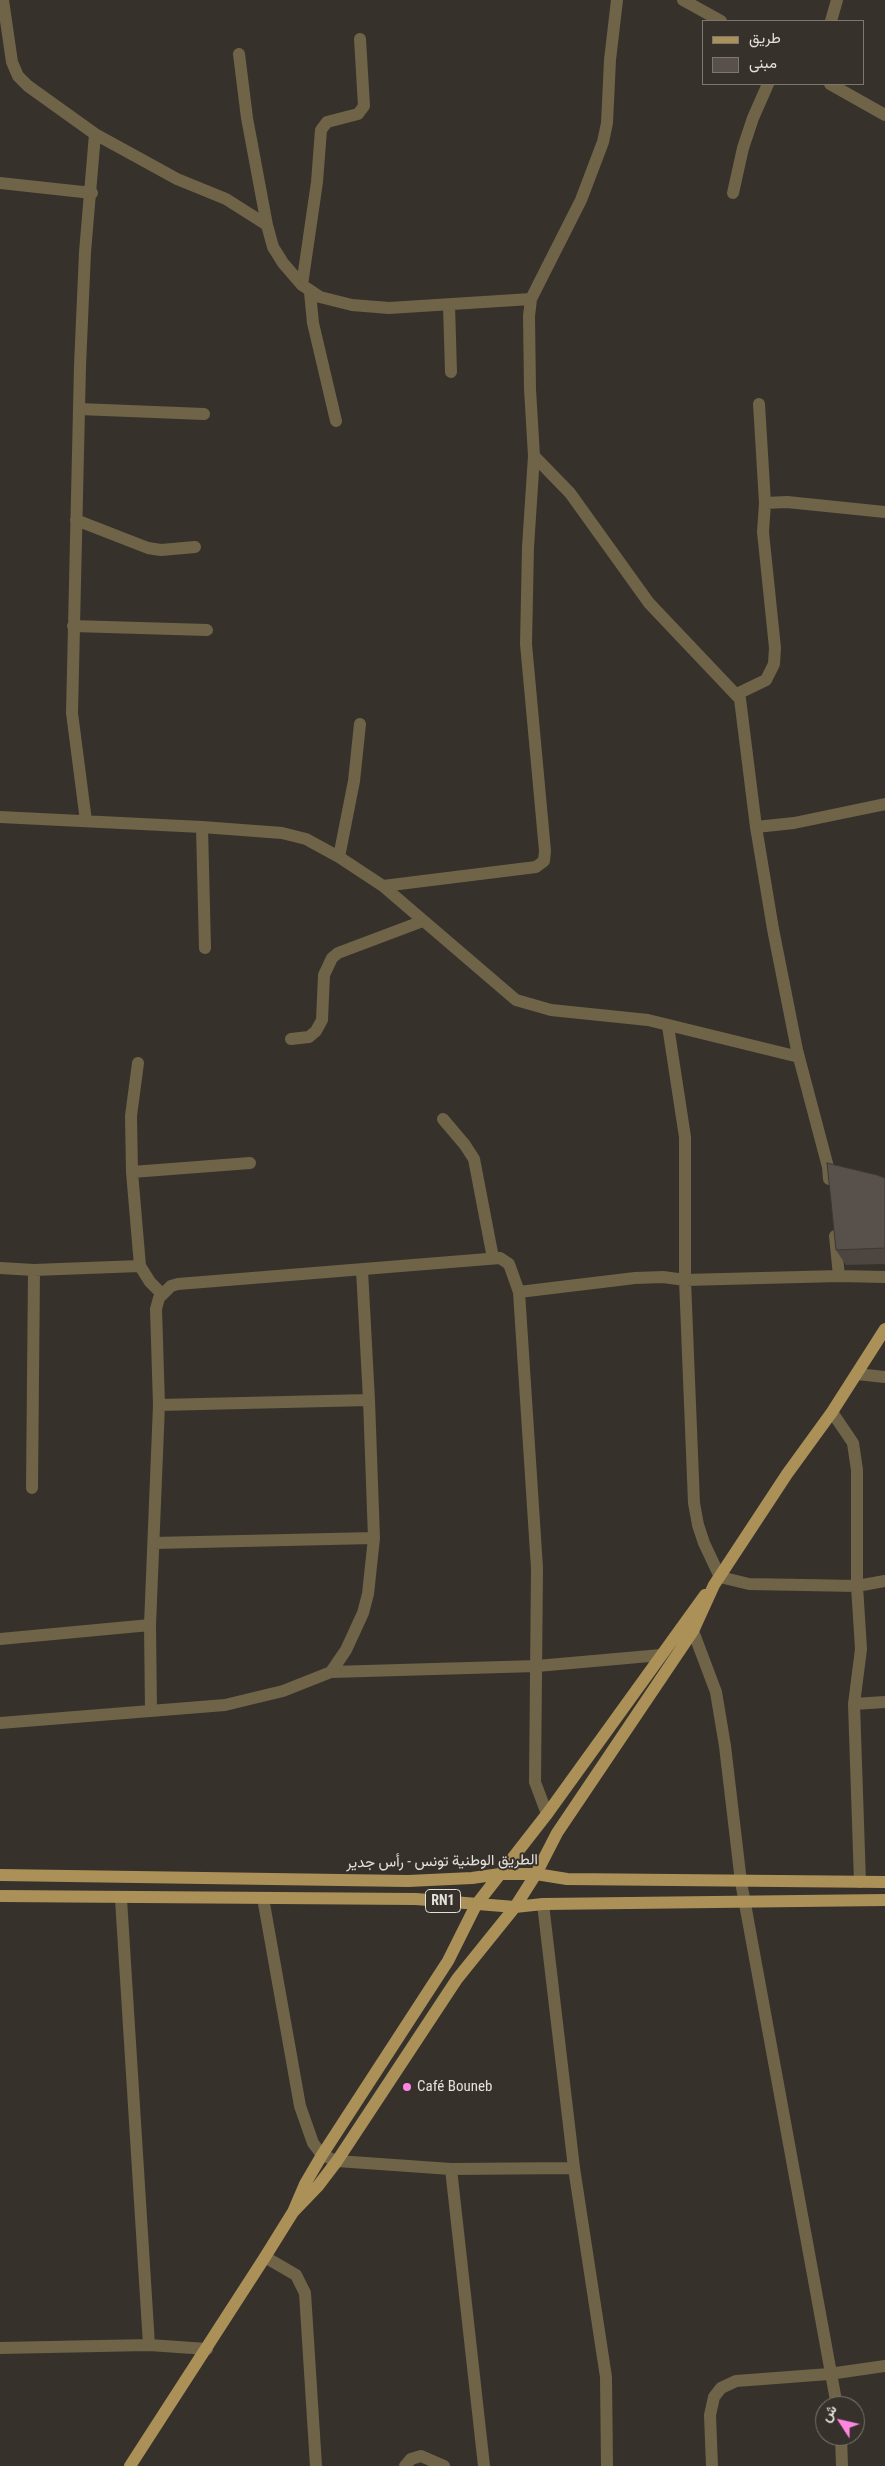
<!DOCTYPE html>
<html>
<head>
<meta charset="utf-8">
<style>
  body { margin:0 }
  #map { position:relative; width:885px; height:2466px; overflow:hidden; background:#37312b; font-family:"Roboto Condensed",Vazirmatn,sans-serif }
  canvas { display:block }
  .legend { position:absolute; left:702px; top:20px; width:162px; height:65px; box-sizing:border-box; background:#37312b; border:1px solid #7c7772; margin:0; padding:6px 9px; list-style:none; font-size:15px; color:#e4e0dc }
  .legend li { display:flex; align-items:center; gap:10px; height:25px }
  .legend b { width:25px; border:1px solid #7c7772 }
  .north { position:absolute; left:815px; top:2396px; width:50px; height:50px; box-sizing:border-box; background:#37312b; border:1px solid #7c7772; border-radius:50%; rotate:305deg; font-size:14px; font-weight:700; line-height:20px; text-align:center; color:#e4e0dc }
  .north::after { content:''; display:block; margin:auto; width:18px; height:22px; background:#fe86e0; clip-path:polygon(50% 0,100% 100%,50% 72%,0 100%) }
</style>
</head>
<body>
<div id="map">
<canvas width="885" height="2466"></canvas>
<ul class="legend">
<li><b style="height:6px;background:#ab9158"></b>طريق</li>
<li><b style="height:14px;background:#58504b"></b>مبنى</li>
</ul>
<div class="north">ش</div>
</div>
<script>
const ctx = document.querySelector('canvas').getContext('2d');
ctx.lineJoin = 'round';
function toPath(rows) {
  const path = new Path2D();
  for (const r of rows) {
    path.moveTo(r[0], r[1]);
    for (let i = 2; i < r.length; i += 2) path.lineTo(r[i], r[i + 1]);
  }
  return path;
}
function trace(path, color, width, dash) {
  ctx.strokeStyle = color;
  ctx.lineWidth = width;
  ctx.lineCap = dash ? 'butt' : 'round';
  ctx.setLineDash(dash || []);
  ctx.stroke(path);
}
function fillPath(path, color) {
  ctx.fillStyle = color;
  ctx.fill(path, 'evenodd');
}
function drawText(font, color, halo, rows, align = 'center') {
  ctx.font = font + ' "Roboto Condensed",Vazirmatn,sans-serif';
  ctx.lineWidth = 4;
  ctx.setLineDash([]);
  ctx.textBaseline = 'middle';
  ctx.strokeStyle = halo;
  ctx.fillStyle = color;
  for (const [text, x, y, turn = 0] of rows) {
    ctx.save();
    ctx.translate(x, y);
    ctx.rotate((+turn || 0) * Math.PI / 180);
    ctx.textAlign = isNaN(turn) ? turn : align;
    if (halo) ctx.strokeText(text, 0, 0);
    ctx.fillText(text, 0, 0);
    ctx.restore();
  }
}
const minor = toPath([
  [3,0,12,62,18,76,28,86,95,134,177,179,226,199,267,225,273,247,283,263,302,285,320,297,352,305,389,308,531,299],
  [617,0,610,60,607,123,603,142,581,200,531,299,529,316,530,389,534,456,570,493,649,603,740,699,756,827,773,929,797,1050,828,1167,829,1179],
  [683,0,721,21],
  [831,21,837,0],
  [239,54,247,118,267,225],
  [830,84,885,115],
  [0,183,92,193],
  [733,193,743,148,753,118,768,84],
  [302,285,317,182,321,130,327,122,358,114,364,106,360,39],
  [310,292,313,323,336,421],
  [449,305,451,372],
  [759,404,765,503],
  [79,409,204,414],
  [76,520,148,548,161,550,195,547],
  [73,626,207,630],
  [737,694,766,680,774,664,775,648,763,532,765,503,787,502,885,512],
  [0,817,202,827,282,833,306,839,339,857,383,886,516,1000,551,1010,648,1020,799,1057],
  [86,821,72,713,80,366,85,252,95,134],
  [202,827,205,948],
  [756,827,794,823,885,804],
  [339,857,354,781,360,724],
  [383,886,536,867,544,861,545,851,526,644,528,547,534,456],
  [668,1026,685,1137,685,1280,694,1503,698,1525,704,1543,720,1577,749,1584,857,1586,885,1581],
  [291,1039,309,1037,316,1031,322,1020,324,975,332,958,338,953,423,921],
  [138,1063,131,1116,132,1172,140,1266],
  [443,1119,465,1145,474,1159,493,1258],
  [132,1172,250,1163],
  [835,1236,839,1276],
  [0,1268,34,1270,140,1266,150,1282,162,1294],
  [362,1270,369,1400,374,1538,368,1594,363,1613,346,1650,331,1672,537,1666,661,1655],
  [519,1292,537,1568,535,1782,547,1814],
  [857,1374,885,1377],
  [159,1405,369,1400],
  [832,1412,853,1443,857,1470,857,1586,861,1649,854,1704,860,1882],
  [32,1488,34,1270],
  [154,1543,374,1538],
  [150,1625,159,1405,156,1309,159,1298,171,1286,178,1284,500,1258,509,1264,519,1292,635,1278,663,1277,685,1280,839,1276,885,1277],
  [693,1631,716,1692,725,1746,741,1882,837,2406],
  [0,1639,150,1625,151,1711],
  [854,1704,885,1702],
  [0,1723,225,1705,283,1691,331,1672],
  [263,1898,300,2106,313,2143,322,2155,337,2161,451,2169,574,2168],
  [121,1899,149,2345],
  [543,1904,574,2168,606,2377,607,2466],
  [451,2169,484,2466],
  [265,2257,296,2275,305,2293,316,2466],
  [0,2348,149,2345,207,2349],
  [841,2436,842,2466],
  [405,2466,411,2459,421,2456,444,2466],
  [712,2466,710,2415,714,2397,721,2388,736,2381,829,2374,885,2366]
]);
const major = toPath([
  [0,1875,408,1881,472,1878,500,1874,536,1874,567,1879,885,1882],
  [0,1896,416,1899,515,1907,543,1904,885,1900],
  [293,2212,318,2186,337,2161,457,1979,515,1907,536,1874,557,1833,693,1631,714,1585,787,1474,832,1412,885,1329],
  [130,2466,265,2257,293,2212,305,2184,322,2155,448,1961,476,1905,547,1814,705,1595]
]);
const wall = toPath([
  [885,1178,885,1264,846,1265,836,1250]
]);
const building = toPath([
  [827,1163,877,1175,885,1178,885,1248,836,1250,827,1163]
]);
const markers = [
  [407,2087,5,"#fe86e0"]
];
const shields = [
  [443,1901,35]
];
const shieldNames = [
  ["RN1",443,1901]
];
const streetNames = [
  ["الطريق الوطنية تونس - رأس جدير",442,1862,-1]
];
const poiNames = [
  ["Café Bouneb",417,2087]
];
trace(minor, '#6f6348', 12);
trace(major, '#ab9158', 12);
fillPath(wall, '#4c4540');
fillPath(building, '#58504b');
trace(building, '#3e3834', 1);
for (const [x, y, r, color] of markers) {
  const dot = new Path2D();
  dot.arc(x, y, r, 0, 2 * Math.PI);
  ctx.fillStyle = color;
  ctx.fill(dot);
  trace(dot, '#37312b', 2);
}
for (const [x, y, w] of shields) {
  const box = new Path2D();
  box.roundRect(x - w / 2, y - 11.5, w, 23, 4);
  ctx.fillStyle = '#37312b';
  ctx.fill(box);
  trace(box, '#e4e0dc', 1);
}
drawText('bold 14px', '#e4e0dc', null, shieldNames);
drawText('15px', '#e4e0dc', '#37312b', streetNames);
drawText('15px', '#e4e0dc', '#37312b', poiNames, 'left');
</script>
</body>
</html>
